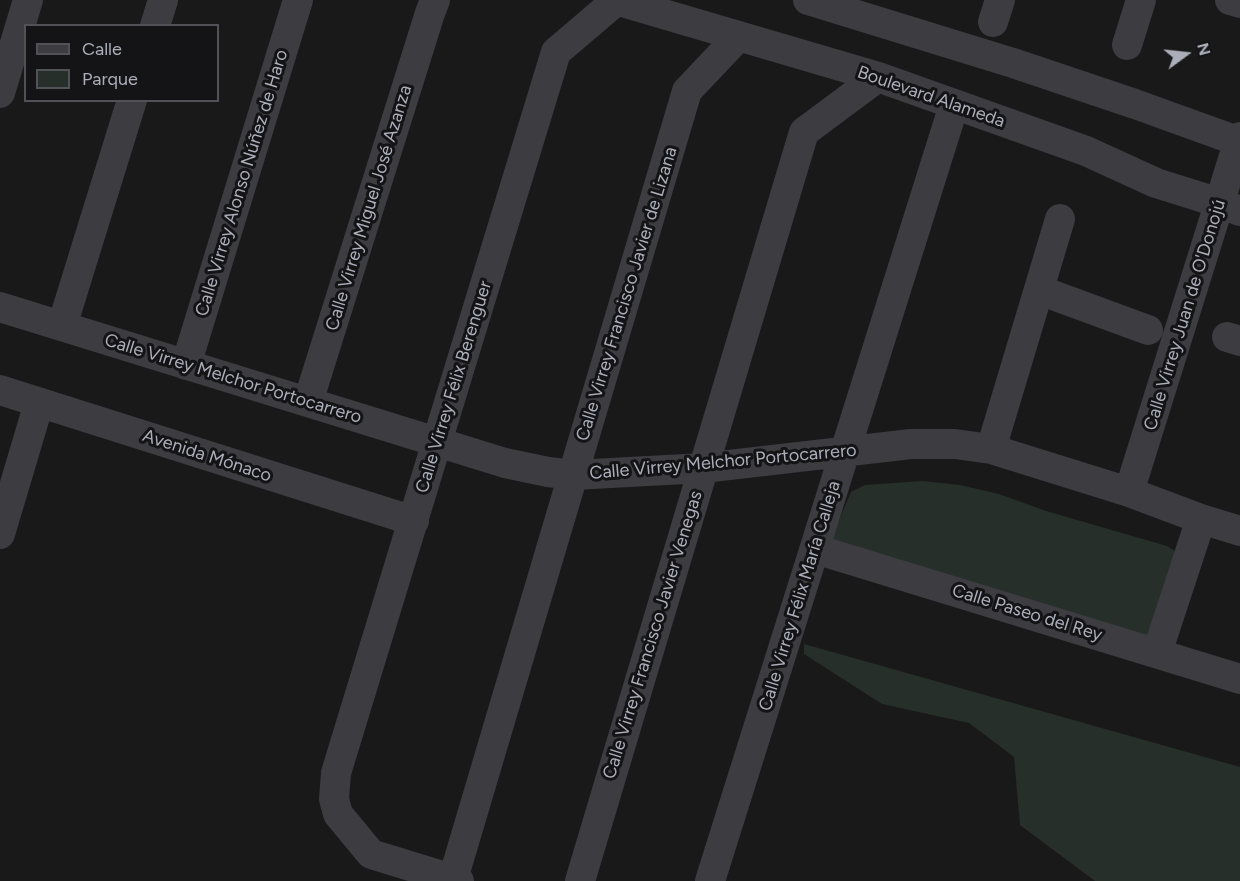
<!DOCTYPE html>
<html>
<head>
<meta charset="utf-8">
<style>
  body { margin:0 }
  #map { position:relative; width:1240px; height:881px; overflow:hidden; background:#19191a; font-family:Figtree,sans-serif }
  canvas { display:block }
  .legend { position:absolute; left:24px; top:24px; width:195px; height:78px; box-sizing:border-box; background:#141416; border:2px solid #515257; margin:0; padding:8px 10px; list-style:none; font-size:18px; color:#acaeb9 }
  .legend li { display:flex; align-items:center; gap:12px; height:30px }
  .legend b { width:30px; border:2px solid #515257 }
  .north { position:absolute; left:1156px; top:24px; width:60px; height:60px; -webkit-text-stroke:4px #141416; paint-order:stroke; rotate:75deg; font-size:16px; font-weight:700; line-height:24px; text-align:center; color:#acaeb9 }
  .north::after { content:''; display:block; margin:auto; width:21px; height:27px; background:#acaeb9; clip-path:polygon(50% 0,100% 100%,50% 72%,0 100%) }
</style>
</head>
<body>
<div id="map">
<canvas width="1240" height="881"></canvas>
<ul class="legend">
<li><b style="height:8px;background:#3c3c41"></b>Calle</li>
<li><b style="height:16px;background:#272f2a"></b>Parque</li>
</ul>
<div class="north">N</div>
</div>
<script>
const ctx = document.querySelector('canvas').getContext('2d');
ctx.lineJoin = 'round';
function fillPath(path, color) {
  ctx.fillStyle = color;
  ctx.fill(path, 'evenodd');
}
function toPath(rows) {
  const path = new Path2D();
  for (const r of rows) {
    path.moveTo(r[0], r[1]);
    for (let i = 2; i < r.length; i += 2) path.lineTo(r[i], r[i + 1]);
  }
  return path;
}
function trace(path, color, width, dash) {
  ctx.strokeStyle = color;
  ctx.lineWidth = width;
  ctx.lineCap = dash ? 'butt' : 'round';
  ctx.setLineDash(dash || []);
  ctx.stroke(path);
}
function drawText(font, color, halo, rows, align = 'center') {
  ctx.font = font + ' Figtree,sans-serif';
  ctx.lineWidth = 6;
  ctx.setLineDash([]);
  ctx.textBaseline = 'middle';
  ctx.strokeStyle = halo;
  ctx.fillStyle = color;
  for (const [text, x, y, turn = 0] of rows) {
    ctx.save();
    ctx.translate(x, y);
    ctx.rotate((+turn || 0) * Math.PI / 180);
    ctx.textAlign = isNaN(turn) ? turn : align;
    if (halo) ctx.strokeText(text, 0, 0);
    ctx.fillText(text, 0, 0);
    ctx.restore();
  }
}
const green = toPath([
  [922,481,960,485,999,494,1046,511,1167,546,1181,555,1153,648,827,554,834,532,851,492,865,485],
  [804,644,1240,767,1240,881,1095,881,1020,825,1014,757,969,723,882,704,804,654]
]);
const minor = toPath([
  [616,0,878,77,1086,151,1156,183,1220,203,1240,211],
  [808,0,1013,63,1135,104,1240,142],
  [1230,0,1240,3],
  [993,22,1000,0],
  [155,26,163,0],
  [1127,45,1141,0],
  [0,93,28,0],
  [1039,290,1148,330],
  [0,307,505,463,548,472,574,475,703,468,911,444,955,444,991,449,1129,492,1201,519,1240,531],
  [62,326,132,100],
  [1227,337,1240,341],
  [186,365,298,0],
  [0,390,414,521],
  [308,402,430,13,435,0],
  [991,449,1060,219],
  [1129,492,1240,137],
  [0,534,39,403],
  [815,549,1240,679],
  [1157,653,1201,519],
  [453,879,687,91,739,36],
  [459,881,371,854,338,814,334,799,336,773,556,52,617,0],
  [580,881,804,132,878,77],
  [710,881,954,105]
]);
const streetNames = [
  ["Boulevard Alameda",931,97,19],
  ["Calle Virrey Alonso Núñez de Haro",242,183,-73],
  ["Calle Virrey Miguel José Azanza",369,208,-73],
  ["Calle Virrey Francisco Javier de Lizana",627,294,-73],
  ["Calle Virrey Juan de O'Donojú",1185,315,-73],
  ["Calle Virrey Melchor Portocarrero",233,379,17],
  ["Calle Virrey Félix Berenguer",454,387,-73],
  ["Avenida Mónaco",207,456,18],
  ["Calle Virrey Melchor Portocarrero",723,462,-5],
  ["Calle Virrey Félix María Calleja",800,596,-73],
  ["Calle Paseo del Rey",1027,613,17],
  ["Calle Virrey Francisco Javier Venegas",653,635,-73]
];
fillPath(green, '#272f2a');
trace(minor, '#3c3c41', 30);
drawText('18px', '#acaeb9', '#141416', streetNames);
</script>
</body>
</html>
